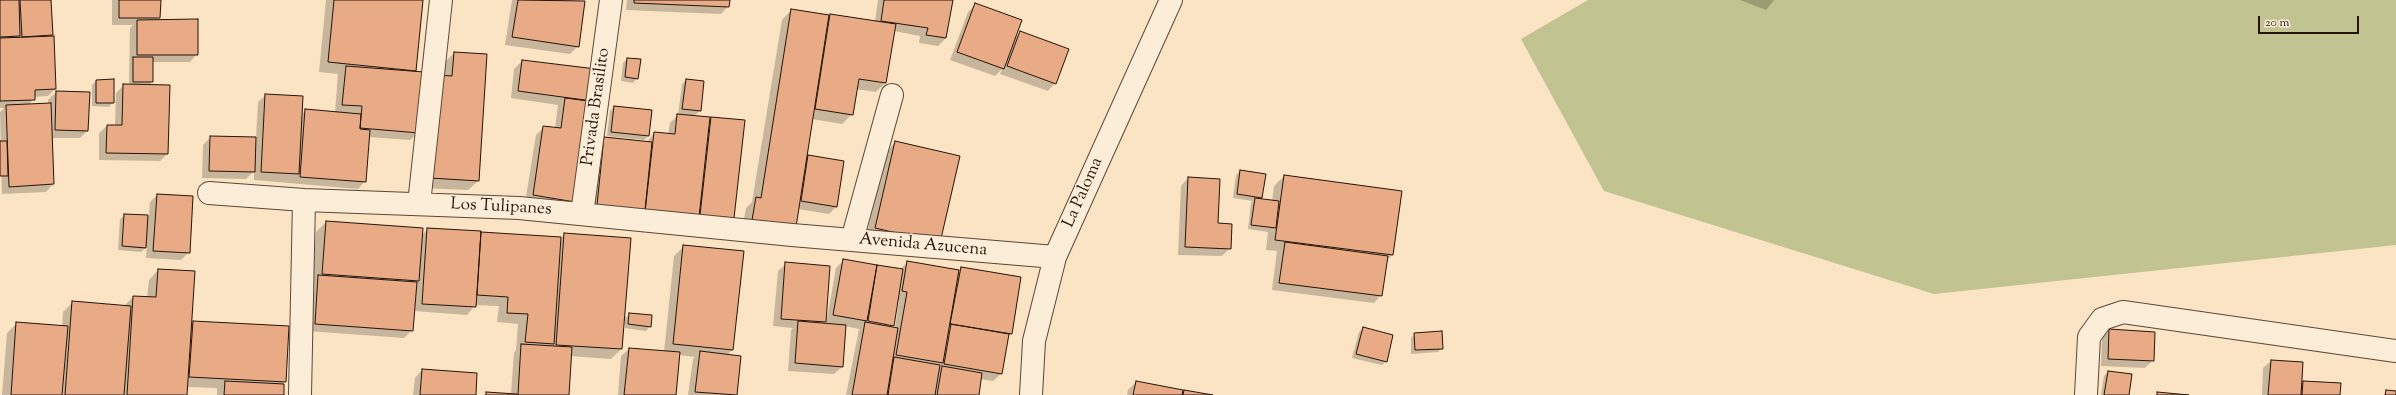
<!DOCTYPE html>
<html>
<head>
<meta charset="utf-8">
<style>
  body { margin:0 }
  #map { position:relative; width:2396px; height:395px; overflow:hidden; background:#fae4c3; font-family:"Sorts Mill Goudy",serif }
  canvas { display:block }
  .scale { position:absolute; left:2258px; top:16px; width:101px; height:18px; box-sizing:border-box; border:2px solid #24130a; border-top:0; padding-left:5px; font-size:12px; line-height:14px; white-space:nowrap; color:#24130a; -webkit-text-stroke:3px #fcedd8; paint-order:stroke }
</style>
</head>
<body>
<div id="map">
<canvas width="2396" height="395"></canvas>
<div class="scale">20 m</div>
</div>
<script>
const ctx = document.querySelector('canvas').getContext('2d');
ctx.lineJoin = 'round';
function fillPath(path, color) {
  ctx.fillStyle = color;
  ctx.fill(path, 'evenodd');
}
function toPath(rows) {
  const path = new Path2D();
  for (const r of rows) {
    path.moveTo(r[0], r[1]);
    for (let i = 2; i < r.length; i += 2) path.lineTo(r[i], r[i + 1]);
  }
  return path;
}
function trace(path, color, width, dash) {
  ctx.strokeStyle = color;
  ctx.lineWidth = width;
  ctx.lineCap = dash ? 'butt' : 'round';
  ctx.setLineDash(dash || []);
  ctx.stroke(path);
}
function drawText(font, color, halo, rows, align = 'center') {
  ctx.font = font + ' "Sorts Mill Goudy",serif';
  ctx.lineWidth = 3;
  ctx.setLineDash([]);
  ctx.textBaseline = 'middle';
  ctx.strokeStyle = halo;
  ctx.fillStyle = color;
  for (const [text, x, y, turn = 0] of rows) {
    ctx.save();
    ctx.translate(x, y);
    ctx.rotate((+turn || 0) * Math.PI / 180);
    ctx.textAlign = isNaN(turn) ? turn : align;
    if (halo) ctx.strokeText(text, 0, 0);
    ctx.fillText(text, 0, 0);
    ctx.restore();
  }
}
const green = toPath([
  [1588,0,2396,0,2396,245,1934,294,1604,191,1521,39]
]);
const shadow = toPath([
  [0,0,50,0,52,35,50,37,55,89,48,96,34,97,29,105,48,104,48,100,56,92,87,131,80,138,51,138,53,184,46,192,2,194,0,112,4,108,0,108],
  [112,0,160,0,159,18,157,20,197,54,190,62,152,62,152,82,148,86,167,154,160,161,99,160,99,133,107,126,115,126,116,93,124,85,129,85,130,28,133,25,112,25],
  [326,0,425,0,422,0,413,72,418,133,410,140,369,137,365,181,358,189,254,180,254,171,246,179,202,178,203,145,211,137,256,138,258,102,266,95,302,114,306,110,335,113,338,74,319,72],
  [570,0,584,2,578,46,570,54,505,45,512,0],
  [627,0,729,0,728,6,721,14,626,10],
  [878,0,952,0,946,38,938,46,919,43,920,36,894,31,886,82,876,92,856,89,852,114,842,124,812,119,806,159,808,156,836,207,829,214,798,209,742,230,746,208,752,202,782,20,791,10,875,22],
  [1740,0,1774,0,1766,10],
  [976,4,1014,39,1020,33,1055,83,1048,91,1000,74,1002,69,995,76,950,60,968,12],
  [454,53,478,181,468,190,421,188,444,63],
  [627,59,637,78,633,83,621,81,623,63],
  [522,61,595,70,573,210,525,203,536,135,544,127,555,128,558,105,511,98,514,69],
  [686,80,700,111,694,116,709,121,712,118,733,218,726,225,590,212,597,146,604,138,647,142,654,133,668,135,670,123,678,115,682,84],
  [96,81,113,102,109,107,92,106,92,85],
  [614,107,648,136,644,140,607,136,610,111],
  [895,142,939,242,866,238,886,152],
  [1240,171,1261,197,1259,199,1272,201,1274,186,1284,176,1401,192,1392,255,1386,261,1381,295,1374,303,1272,290,1277,251,1266,250,1268,232,1248,229,1251,203,1253,201,1233,198,1236,175],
  [1188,178,1230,248,1222,256,1178,255,1181,186],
  [157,195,189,252,181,260,146,258,147,246,141,252,118,250,120,219,125,215,149,216,150,202],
  [326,222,422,235,428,229,479,235,482,233,561,238,565,234,630,239,621,349,611,359,570,356,568,395,484,395,486,393,511,394,514,353,516,350,518,324,497,322,499,306,475,305,467,315,414,311,412,330,404,338,307,331,316,232],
  [684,246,732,350,727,355,740,357,736,395,688,395,693,359,695,357,679,355,675,395,618,395,621,356,629,349,664,352,674,256],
  [844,260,900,270,907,262,1020,278,1011,334,1007,337,1001,374,993,381,980,379,978,395,846,395,859,329,845,326,842,367,834,374,788,371,791,330,793,328,773,326,778,271,786,264,825,322,823,324,826,324,836,268],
  [897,299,899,300,895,328,891,328],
  [158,270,191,324,193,322,288,327,283,395,217,395,217,388,187,387,186,395,2,395,7,333,17,323,62,327,63,312,73,302,124,306,133,297,147,298,149,280],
  [630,314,650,326,646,331,625,328,625,318],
  [1363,328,1386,361,1382,365,1352,358,1359,332],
  [2110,330,2153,360,2145,368,2101,366,2102,338],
  [1415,334,1442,348,1438,352,1411,354,1411,338],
  [2271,361,2300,384,2303,382,2339,395,2262,395,2263,368],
  [422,370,475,395,413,395,415,378],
  [2108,372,2128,395,2101,395,2104,376],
  [1136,382,1181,394,1184,391,1207,395,1127,395,1128,390]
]);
const building = toPath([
  [0,0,19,0,20,36,0,37,0,0],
  [20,0,51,0,53,35,22,37,20,0],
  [119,0,161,0,160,18,119,18,119,0],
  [334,0,423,0,416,71,328,62,334,0],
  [518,0,585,1,579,47,512,37,518,0],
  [634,0,730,0,729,7,634,3,634,0],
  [884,0,953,0,946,38,926,35,928,28,881,21,884,0],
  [975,3,1022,20,1004,69,957,52,975,3],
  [791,9,829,15,796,227,752,220,756,197,761,198,791,9],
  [830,14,896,24,886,83,859,79,853,115,815,109,830,14],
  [198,19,198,55,137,55,137,20,198,19],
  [1020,31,1069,49,1056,84,1007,66,1020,31],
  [54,36,56,89,35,90,35,100,0,101,0,38,54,36],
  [454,52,487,54,479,181,430,178,436,75,452,76,454,52],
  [133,57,153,57,153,82,133,82,133,57],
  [627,58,641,59,638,79,625,77,627,58],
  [522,60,596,69,592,101,518,91,522,60],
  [346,66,424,72,419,133,360,128,362,106,342,105,346,66],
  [114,79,114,103,96,103,96,80,114,79],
  [686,79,704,81,701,111,682,109,686,79],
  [123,84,170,85,168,154,106,153,107,125,122,125,123,84],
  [56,91,90,92,88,131,55,130,56,91],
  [265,94,303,96,299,174,261,172,265,94],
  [565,98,596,102,581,203,533,195,543,126,561,128,565,98],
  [51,103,54,184,9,187,6,105,51,103],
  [614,106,652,110,649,136,611,132,614,106],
  [305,109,361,114,360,129,370,130,366,182,300,177,305,109],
  [677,114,710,117,699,217,645,212,654,132,675,134,677,114],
  [711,117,745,120,734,218,700,215,711,117],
  [210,136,256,137,255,172,209,171,210,136],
  [604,137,652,142,645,210,597,205,604,137],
  [0,141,7,141,8,176,0,176,0,141],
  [895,141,960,156,940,243,875,228,895,141],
  [808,155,844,161,837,207,801,201,808,155],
  [1240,170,1266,174,1262,198,1237,194,1240,170],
  [1284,175,1402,191,1393,255,1275,240,1284,175],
  [1188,177,1220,179,1218,223,1232,224,1231,249,1185,247,1188,177],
  [157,194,193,196,190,253,153,251,157,194],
  [1255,198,1279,201,1276,228,1251,225,1255,198],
  [124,214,148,215,146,248,122,246,124,214],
  [326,221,423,228,419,281,322,274,326,221],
  [427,228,481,231,476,307,422,304,427,228],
  [481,232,561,237,554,344,525,342,528,314,507,313,508,297,477,295,481,232],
  [564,233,631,238,622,349,556,345,564,233],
  [1285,242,1388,256,1382,296,1279,283,1285,242],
  [683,245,744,251,733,350,673,344,683,245],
  [843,259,877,265,867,321,833,315,843,259],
  [907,261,959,270,943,363,896,355,907,292,902,291,907,261],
  [785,262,830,266,826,322,781,319,785,262],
  [877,265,903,269,894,326,868,321,877,265],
  [961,267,1021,277,1012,334,950,324,961,267],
  [158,269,195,271,187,395,127,395,133,296,156,297,158,269],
  [318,275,417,282,413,331,315,324,318,275],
  [72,301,131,306,124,395,65,395,72,301],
  [629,313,652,315,651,327,628,324,629,313],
  [193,321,289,326,286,382,189,377,193,321],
  [798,321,846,325,843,367,795,363,798,321],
  [16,322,68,326,62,395,11,395,16,322],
  [865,322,898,328,887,395,852,395,865,322],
  [951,324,1009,334,1002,374,944,364,951,324],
  [1363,327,1393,335,1387,362,1356,354,1363,327],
  [2109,329,2155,332,2154,361,2108,359,2109,329],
  [1442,331,1443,349,1415,350,1414,333,1442,331],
  [521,344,572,347,569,395,518,395,521,344],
  [629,348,680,352,676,395,624,395,629,348],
  [700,351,741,356,737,395,695,392,700,351],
  [894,357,940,365,935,395,888,395,894,357],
  [2271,360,2303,362,2301,395,2268,395,2271,360],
  [942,366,982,373,979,395,937,395,942,366],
  [422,369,477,373,476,395,420,395,422,369],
  [2108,371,2132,374,2129,395,2104,395,2108,371],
  [225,381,284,384,284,395,224,395,225,381],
  [1136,381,1183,390,1182,395,1133,395,1136,381],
  [2303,381,2341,383,2340,395,2302,395,2303,381],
  [1184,390,1213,395,1183,395,1184,390],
  [2386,390,2396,391,2396,395,2385,395,2386,390],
  [486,392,517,394,517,395,486,395,486,392],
  [2157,392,2189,395,2157,395,2157,392]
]);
const minor = toPath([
  [209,193,304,200,519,208,792,235,1055,257],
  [419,204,441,0],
  [582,214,611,0],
  [852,240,892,95],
  [300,395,304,200],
  [1031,395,1034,341,1055,257,1171,0],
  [2086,395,2089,337,2102,319,2123,312,2396,351]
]);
const streetNames = [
  ["Privada Brasilito",597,107,-82],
  ["La Paloma",1084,193,-66],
  ["Los Tulipanes",501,208,3],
  ["Avenida Azucena",923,246,5]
];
fillPath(green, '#c1c391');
fillPath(shadow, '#0003');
fillPath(building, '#e9ab85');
trace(building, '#24130a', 1);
trace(minor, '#5a4738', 24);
trace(minor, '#fcedd8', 22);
drawText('17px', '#24130a', '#fcedd8', streetNames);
</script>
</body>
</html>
